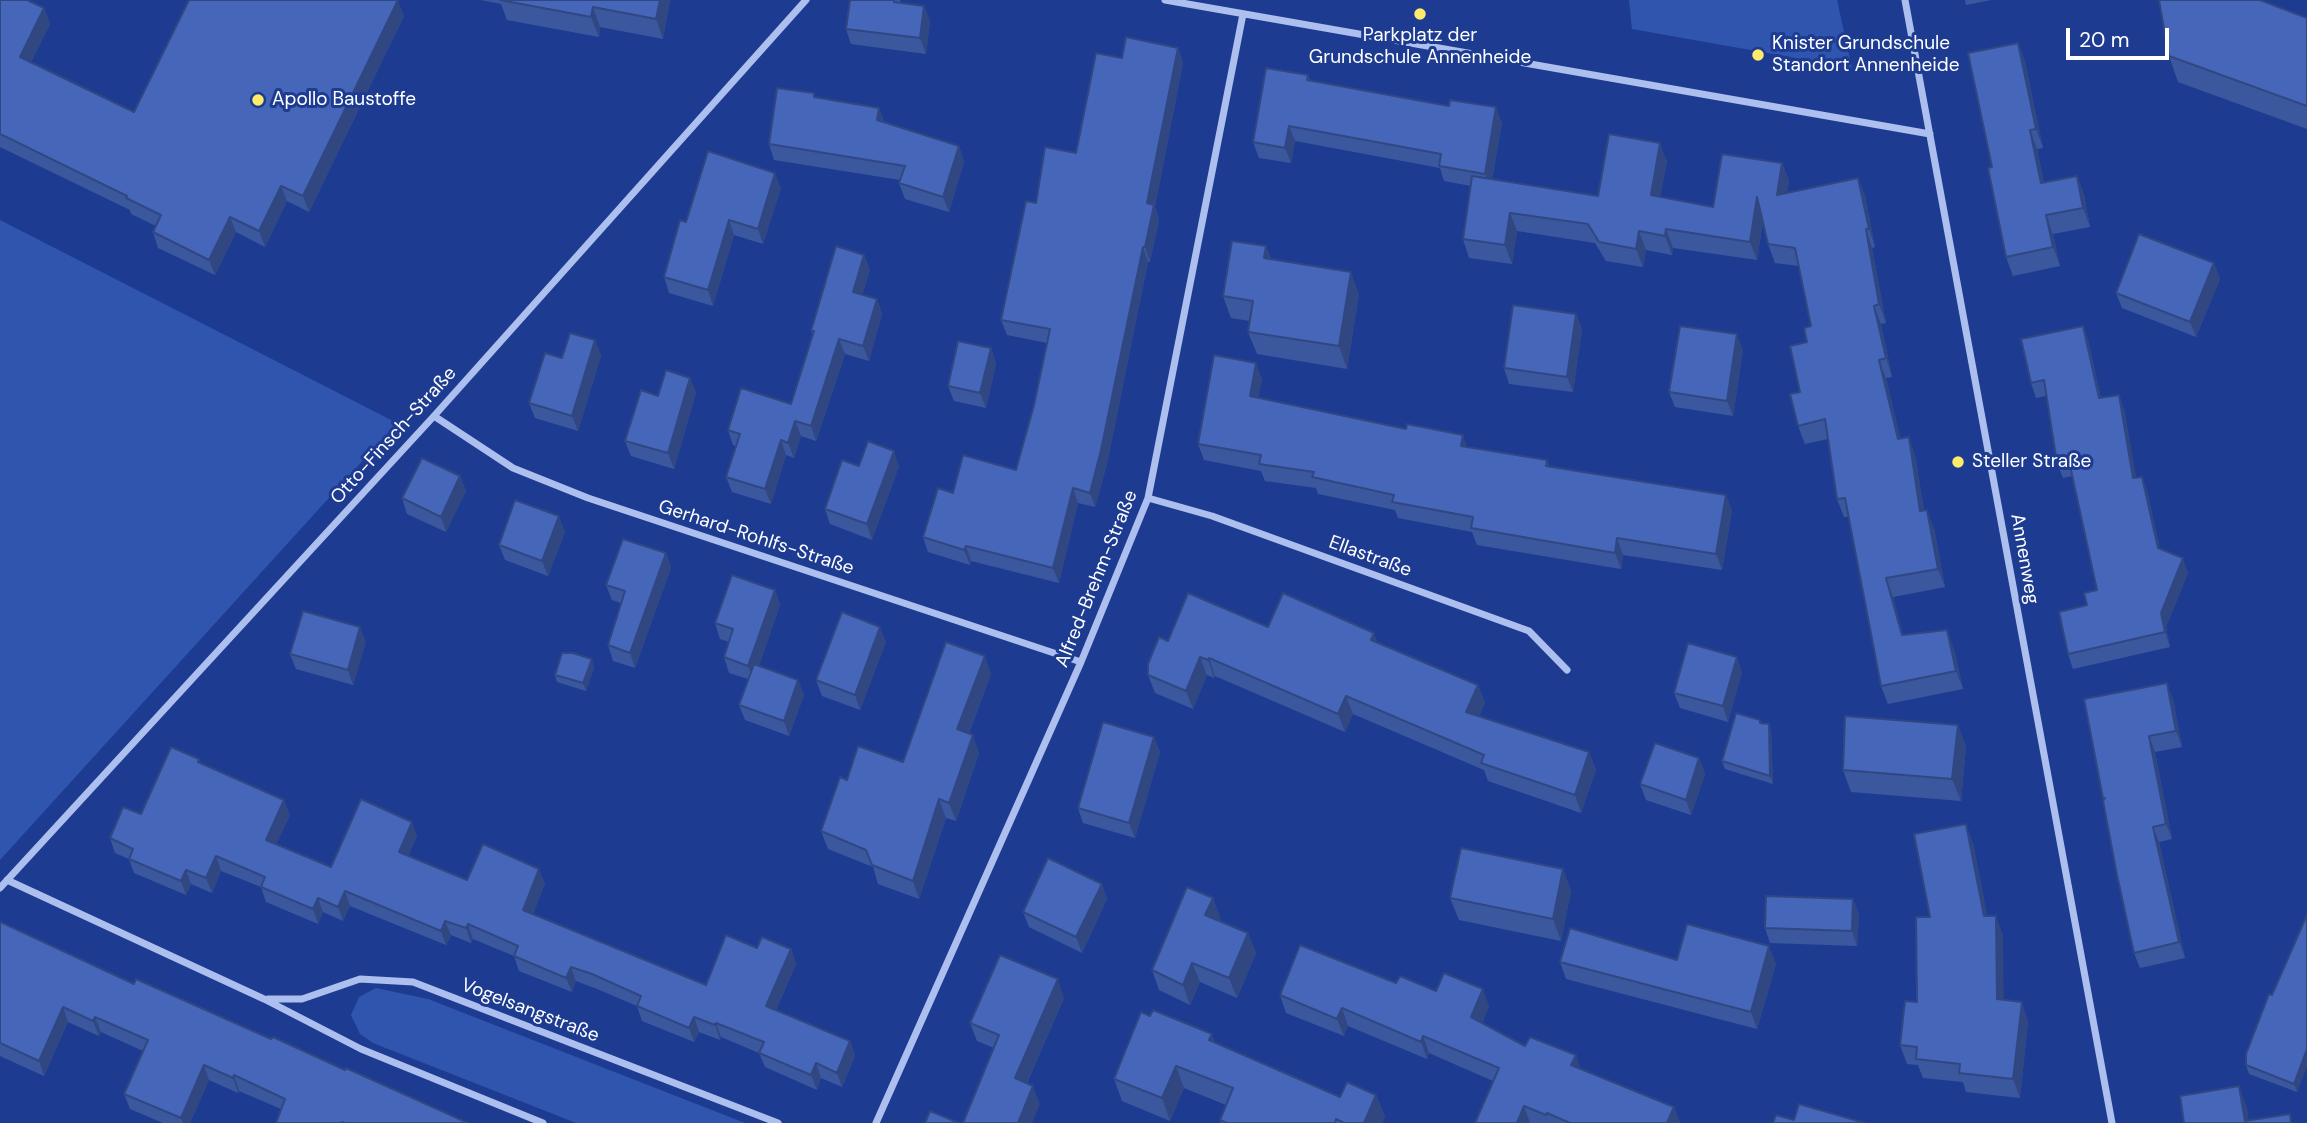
<!DOCTYPE html>
<html>
<head>
<meta charset="utf-8">
<style>
  body { margin:0 }
  #map { position:relative; width:2307px; height:1123px; overflow:hidden; background:#1d3c91; font-family:"DM Sans",sans-serif }
  canvas { display:block }
  .scale { position:absolute; left:2066px; top:28px; width:103px; height:32px; box-sizing:border-box; border:4px solid #fff; border-top:0; padding-left:9px; font-size:21px; line-height:24px; white-space:nowrap; color:#fff; -webkit-text-stroke:5px #1d3c91; paint-order:stroke }
</style>
</head>
<body>
<div id="map">
<canvas width="2307" height="1123"></canvas>
<div class="scale">20 m</div>
</div>
<script>
const ctx = document.querySelector('canvas').getContext('2d');
ctx.lineJoin = 'round';
function fillPath(path, color) {
  ctx.fillStyle = color;
  ctx.fill(path, 'evenodd');
}
function toPath(rows) {
  const path = new Path2D();
  for (const r of rows) {
    path.moveTo(r[0], r[1]);
    for (let i = 2; i < r.length; i += 2) path.lineTo(r[i], r[i + 1]);
  }
  return path;
}
function trace(path, color, width, dash) {
  ctx.strokeStyle = color;
  ctx.lineWidth = width;
  ctx.lineCap = dash ? 'butt' : 'round';
  ctx.setLineDash(dash || []);
  ctx.stroke(path);
}
function drawText(font, color, halo, rows, align = 'center') {
  ctx.font = font + ' "DM Sans",sans-serif';
  ctx.lineWidth = 6;
  ctx.setLineDash([]);
  ctx.textBaseline = 'middle';
  ctx.strokeStyle = halo;
  ctx.fillStyle = color;
  for (const [text, x, y, turn = 0] of rows) {
    ctx.save();
    ctx.translate(x, y);
    ctx.rotate((+turn || 0) * Math.PI / 180);
    ctx.textAlign = isNaN(turn) ? turn : align;
    if (halo) ctx.strokeText(text, 0, 0);
    ctx.fillText(text, 0, 0);
    ctx.restore();
  }
}
const green = toPath([
  [1629,0,1837,0,1852,68,1632,29],
  [0,220,397,423,0,860],
  [376,988,428,999,745,1123,576,1123,373,1043,360,1034,351,1015,359,997]
]);
const street = toPath([
  [1165,0,1930,134],
  [1905,0,2112,1123],
  [434,416,513,468,588,498,1081,662],
  [1148,498,1212,516,1529,631,1567,670],
  [7,880,264,999,361,1049,543,1123],
  [0,888,434,416,806,0],
  [268,999,302,999,360,979,413,982,778,1123],
  [876,1123,1081,662,1148,498,1243,14]
]);
const wall = toPath([
  [0,0,44,8,50,24,31,62,134,112,404,16,309,212,287,201,265,247,236,232,215,275,158,248,153,232,156,226,131,214,130,210,0,147],
  [481,0,670,0,663,39,600,27,599,37,507,20,501,4],
  [850,0,900,0,901,3,924,6,930,21,926,54,851,44,846,29],
  [1965,0,1991,0,1966,5],
  [2307,18,2307,129,2178,82,2169,56],
  [2018,43,2025,62,2043,148,2037,149,2044,183,2077,176,2084,195,2090,227,2053,234,2060,266,2013,276,2006,257,1992,167],
  [1178,48,1183,63,1155,207,1159,220,1150,262,1148,262,1107,464,1095,507,1078,503,1059,583,971,561,970,565,928,552,923,537,953,493,1016,470,1034,405,1047,343,1007,335,1001,320,1076,153,1122,58],
  [1308,75,1310,81,1449,106,1502,123,1492,179,1598,196,1667,161,1660,197,1713,207,1782,163,1789,181,1787,193,1858,178,1865,196,1875,247,1872,248,1886,323,1881,324,1892,377,1886,378,1900,438,1915,455,1924,510,1934,528,1945,587,1893,597,1903,635,1954,649,1963,689,1888,704,1881,686,1849,517,1844,517,1837,499,1828,439,1805,444,1798,426,1800,392,1807,342,1811,326,1799,266,1775,263,1768,244,1763,222,1757,260,1673,248,1672,255,1646,250,1643,267,1606,261,1595,243,1517,231,1512,264,1469,258,1463,239,1471,186,1444,181,1440,168,1295,141,1291,163,1259,158,1253,142],
  [814,93,816,98,879,108,884,122,959,146,964,162,949,212,905,199,899,183,900,180,774,160,769,144],
  [781,188,763,244,734,235,713,306,669,293,664,277,686,222],
  [1266,246,1271,259,1359,294,1347,369,1257,354,1248,332,1250,321,1231,318,1223,296],
  [864,255,870,270,862,295,877,299,882,314,869,361,845,354,816,441,801,436,794,458,786,455,771,504,732,492,726,477,736,446,733,445,728,430,791,404,813,335,811,331],
  [2214,263,2220,279,2196,337,2122,308,2116,293],
  [1576,314,1582,329,1573,392,1509,384,1504,368],
  [2083,326,2088,340,2101,398,2124,409,2136,478,2142,477,2147,491,2160,549,2188,573,2166,627,2170,647,2073,669,2068,654,2087,605,2097,590,2072,476,2063,478,2057,463,2046,396,2036,398,2031,383],
  [595,340,601,356,578,431,535,418,529,403],
  [991,348,996,364,986,408,954,401,948,386],
  [1743,350,1733,416,1675,407,1669,392],
  [690,378,696,393,674,469,631,456,625,441,658,396],
  [1262,379,1258,398,1467,447,1547,460,1549,467,1726,495,1732,511,1722,570,1623,555,1621,569,1477,545,1472,532,1398,518,1395,510,1318,494,1316,488,1265,481,1261,471,1204,460,1198,444],
  [859,466,899,466,872,540,830,524,825,509],
  [460,476,466,491,446,532,407,514,402,498],
  [565,532,548,576,505,560,499,545],
  [666,553,671,568,635,668,613,661,608,645,621,603,612,600,606,585],
  [775,590,780,605,759,666,798,680,804,695,789,736,745,720,739,705,748,679,729,673,724,657,729,642,720,639,715,623],
  [1268,627,1378,642,1478,685,1485,703,1479,716,1589,752,1596,770,1581,813,1488,781,1484,770,1353,714,1345,732,1215,676,1214,678,1207,675,1193,709,1155,693,1148,675,1168,641],
  [366,642,353,685,296,669,290,654],
  [886,642,860,710,822,696,816,680],
  [594,667,586,691,557,682,555,675],
  [1742,672,1728,722,1680,708,1674,693],
  [991,674,969,733,979,753,956,821,946,818,919,899,878,884,873,867,828,849,821,831,847,780,903,762],
  [2173,699,2182,747,2155,752,2172,839,2159,842,2185,958,2140,968,2134,953,2103,798],
  [1761,723,1769,724,1771,732,1773,784,1725,769,1722,761],
  [1958,725,1966,747,1961,801,1851,792,1843,770],
  [1154,737,1160,752,1135,838,1083,823,1078,808],
  [1699,758,1705,774,1691,815,1646,800,1640,784],
  [199,759,201,763,290,815,276,844,331,867,417,836,408,856,467,880,545,883,533,914,706,985,757,948,791,949,796,964,776,1010,850,1041,855,1056,842,1087,821,1078,817,1090,765,1067,759,1053,721,1037,720,1040,699,1032,694,1042,642,1021,637,1006,597,989,576,981,572,992,519,971,514,956,473,939,471,943,451,935,446,945,350,906,343,921,323,912,318,924,266,902,261,887,221,871,212,893,191,884,186,895,134,873,129,859,115,853,110,838,141,814],
  [1973,843,1987,916,2003,935,2003,1000,2028,1021,2020,1098,1966,1092,1963,1082,1923,1078,1918,1065,1907,1064,1900,1045,1917,1002,1930,917],
  [1563,869,1571,891,1561,941,1459,920,1450,898],
  [1102,884,1107,899,1082,953,1029,927,1023,912],
  [1213,898,1220,917,1219,921,1248,933,1256,953,1237,998,1200,982,1190,1005,1159,990,1152,970],
  [1853,899,1859,915,1857,946,1770,943,1765,928],
  [2307,915,2307,1066,2297,1092,2249,1074,2246,1065,2272,995],
  [0,922,134,984,345,1070,468,1123,276,1123,281,1109,239,1091,238,1093,209,1080,190,1123,163,1123,130,1109,124,1094,143,1051,101,1032,99,1036,68,1022,44,1076,0,1056],
  [1677,960,1776,964,1757,1029,1566,979,1560,962],
  [1396,983,1436,991,1489,1006,1482,1023,1525,1046,1674,1107,1680,1123,1475,1123,1493,1081,1429,1053,1427,1059,1348,1026,1344,1036,1286,1013,1280,995],
  [1064,998,1027,1083,1040,1104,994,1048,977,1041,970,1023],
  [1215,1043,1340,1097,1376,1095,1385,1117,1382,1123,1221,1123,1220,1120,1226,1105,1184,1088,1170,1121,1122,1101,1114,1079]
]);
const shadedWall = toPath([
  [398,0,404,16,309,212,303,196],
  [660,0,670,0,663,39,656,19],
  [924,6,930,21,926,54,920,38],
  [593,7,600,27,599,37,591,17],
  [44,8,50,24,26,72,20,57],
  [2018,43,2025,62,2043,148,2036,129],
  [1178,48,1183,63,1155,207,1159,220,1150,262,1145,247,1147,203],
  [1496,107,1502,123,1490,189,1485,174],
  [879,108,884,123,877,120],
  [1289,126,1295,141,1291,163,1285,148],
  [2030,130,2037,149,2048,203,2041,183],
  [1660,143,1667,161,1657,214,1651,195],
  [959,146,964,162,949,212,943,197],
  [1782,163,1789,181,1784,213,1777,195],
  [775,173,781,188,763,244,758,229],
  [2077,176,2084,195,2090,227,2083,208],
  [1858,178,1865,196,1875,247,1869,229],
  [281,186,287,201,265,247,259,231],
  [1757,197,1764,215,1757,260,1750,242],
  [1510,213,1517,231,1512,264,1505,245],
  [2046,215,2053,234,2060,266,2053,247],
  [230,217,236,232,215,275,209,260],
  [729,220,734,235,713,306,708,290],
  [1666,229,1673,248,1672,255,1665,236],
  [1866,229,1872,248,1886,323,1879,304],
  [1639,231,1646,250,1643,267,1636,249],
  [1266,246,1274,269,1264,258],
  [1143,247,1148,262,1107,464,1095,507,1090,493],
  [864,255,870,270,859,307,853,292],
  [2214,263,2220,279,2196,337,2190,322],
  [1351,272,1359,294,1347,369,1339,346],
  [877,299,882,314,869,361,863,346],
  [1874,306,1881,324,1892,377,1886,358],
  [1576,314,1582,329,1573,392,1567,377],
  [2083,326,2088,340,2104,413,2099,398],
  [1737,334,1743,350,1733,416,1727,401],
  [839,339,845,354,816,441,811,426],
  [595,340,601,356,578,431,572,416],
  [991,348,996,364,986,408,980,393],
  [1879,360,1886,378,1905,457,1898,439],
  [1256,363,1262,379,1256,412,1250,396],
  [690,378,696,393,674,469,668,453],
  [2119,395,2124,409,2139,493,2133,478],
  [795,421,801,436,794,458,788,443],
  [1463,435,1469,452,1461,446],
  [1909,437,1915,455,1927,529,1920,511],
  [781,440,786,455,771,504,765,489],
  [894,451,899,466,872,540,867,524],
  [460,476,466,491,446,532,441,517],
  [2142,477,2147,491,2163,563,2158,548],
  [1073,488,1078,503,1059,583,1053,568],
  [1726,495,1732,511,1722,570,1716,554],
  [1927,510,1934,528,1945,587,1938,569],
  [559,516,565,532,548,576,542,561],
  [1617,538,1623,555,1621,569,1615,553],
  [966,546,971,561,970,565,964,550],
  [666,553,671,568,635,668,630,653],
  [2183,558,2188,573,2166,627,2170,647,2165,632,2161,613],
  [1886,578,1893,597,1908,654,1902,635],
  [775,590,780,605,754,681,748,666],
  [360,627,366,642,353,685,348,670],
  [880,627,886,642,860,710,855,695],
  [1947,630,1954,649,1963,689,1956,671],
  [1374,633,1381,651,1371,640],
  [985,656,991,674,963,747,957,729],
  [1200,657,1207,675,1193,709,1186,691],
  [1737,657,1742,672,1728,722,1723,706],
  [1209,658,1215,676,1214,678,1208,660],
  [592,659,594,667,586,691,583,683],
  [798,680,804,695,789,736,784,721],
  [2167,683,2173,699,2182,747,2176,731],
  [1478,685,1485,703,1473,730,1466,712],
  [1346,696,1353,714,1345,732,1338,714],
  [1769,724,1771,732,1773,784,1770,776],
  [1958,725,1966,747,1961,801,1952,779],
  [973,735,979,753,956,821,949,803],
  [2149,736,2155,752,2172,839,2166,824],
  [1154,737,1160,752,1135,838,1129,823],
  [1589,752,1596,770,1581,813,1575,795],
  [1699,758,1705,774,1691,815,1686,800],
  [939,799,946,818,919,899,913,881],
  [284,800,290,815,272,854,266,840],
  [412,822,417,836,404,866,399,852],
  [1966,824,1973,843,1991,935,1984,916],
  [2153,827,2159,842,2185,958,2179,942],
  [216,856,221,871,212,893,206,878],
  [539,869,545,883,529,925,523,910],
  [1563,869,1571,891,1561,941,1553,919],
  [186,870,191,884,186,895,181,881],
  [1102,884,1107,899,1082,953,1076,937],
  [345,891,350,906,343,921,338,907],
  [318,898,323,912,318,924,313,909],
  [1213,898,1220,917,1212,935,1205,915],
  [1853,899,1859,915,1857,946,1852,931],
  [1996,916,2003,935,2004,1018,1997,999],
  [445,921,451,935,446,945,441,931],
  [468,924,473,939,471,943,466,928],
  [1248,933,1256,953,1237,998,1229,978],
  [1769,946,1776,964,1757,1029,1751,1012],
  [791,949,796,964,771,1021,766,1006],
  [1192,963,1200,982,1190,1005,1183,985],
  [571,967,576,981,572,992,566,978],
  [1058,979,1064,998,1021,1096,1015,1078],
  [1483,989,1489,1006,1477,1034,1471,1017],
  [2022,1002,2028,1021,2020,1098,2013,1079],
  [63,1007,68,1022,44,1076,39,1061],
  [1342,1008,1348,1026,1344,1036,1337,1019],
  [95,1017,101,1032,99,1036,93,1021],
  [694,1017,699,1032,694,1042,689,1028],
  [716,1023,721,1037,720,1040,715,1025],
  [1212,1034,1220,1056,1209,1040],
  [1423,1036,1429,1053,1427,1059,1421,1042],
  [850,1041,855,1056,842,1087,837,1073],
  [2307,1049,2307,1066,2297,1092,2294,1084],
  [1576,1055,1582,1073,1571,1065],
  [816,1063,821,1078,817,1090,811,1075],
  [204,1065,209,1080,190,1123,183,1123,181,1118],
  [1176,1066,1184,1088,1170,1121,1162,1098],
  [234,1075,239,1091,238,1093,233,1078],
  [1033,1086,1040,1104,1032,1123,1018,1123],
  [2239,1086,2247,1108,2249,1123,2245,1123],
  [1376,1095,1385,1117,1382,1123,1364,1123],
  [1524,1106,1530,1123,1517,1123],
  [1674,1107,1680,1123,1667,1123]
]);
const building = toPath([
  [0,0,27,0,44,8,20,57,134,112,189,0,398,0,303,196,281,186,259,231,230,217,209,260,153,232,161,215,126,198,127,196,0,134,0,0],
  [500,0,660,0,656,19,593,7,591,17,500,0],
  [850,0,894,0,894,2,924,6,920,38,846,29,850,0],
  [2159,0,2260,0,2307,18,2307,106,2169,56,2159,0],
  [1126,37,1178,48,1147,203,1154,205,1145,247,1143,247,1101,450,1090,493,1073,488,1053,568,966,546,964,550,923,537,938,488,953,493,963,455,1016,470,1034,405,1050,329,1001,320,1026,201,1036,203,1045,147,1076,153,1096,53,1122,58,1126,37],
  [2018,43,2036,129,2030,130,2041,183,2077,176,2083,208,2046,215,2053,247,2006,257,1988,168,1992,167,1968,53,2018,43],
  [1266,68,1308,75,1307,80,1449,106,1450,100,1496,107,1485,174,1439,166,1441,154,1289,126,1285,148,1253,142,1266,68],
  [777,88,814,93,814,97,879,108,877,120,959,146,943,197,899,183,905,166,769,144,777,88],
  [1609,134,1660,143,1651,195,1713,207,1722,154,1782,163,1777,195,1858,178,1869,229,1866,229,1879,304,1874,306,1886,358,1879,360,1898,439,1909,437,1920,511,1927,510,1938,569,1886,578,1902,635,1947,630,1956,671,1881,686,1845,498,1837,499,1825,419,1798,426,1790,394,1800,392,1790,346,1807,342,1804,328,1811,326,1795,248,1768,244,1757,197,1750,242,1666,229,1665,236,1639,231,1636,249,1599,242,1588,224,1510,213,1505,245,1463,239,1472,176,1598,196,1609,134],
  [708,151,775,173,758,229,729,220,708,290,664,277,680,220,686,222,708,151],
  [2139,234,2214,263,2190,322,2116,293,2139,234],
  [1232,241,1266,246,1264,258,1351,272,1339,346,1248,332,1253,301,1223,296,1232,241],
  [836,246,864,255,853,292,877,299,863,346,839,339,811,426,795,421,788,443,781,440,765,489,726,477,740,434,728,430,741,388,791,404,814,331,811,331,836,246],
  [1513,305,1576,314,1567,377,1504,368,1513,305],
  [1680,326,1737,334,1727,401,1669,392,1680,326],
  [2083,326,2099,398,2119,395,2133,478,2142,477,2158,548,2183,558,2161,613,2165,632,2068,654,2059,612,2087,605,2084,593,2097,590,2069,461,2057,463,2044,380,2031,383,2021,339,2083,326],
  [570,333,595,340,572,416,529,403,545,353,562,358,570,333],
  [958,341,991,348,980,393,948,386,958,341],
  [1214,355,1256,363,1250,396,1406,429,1407,424,1463,435,1461,446,1547,460,1546,466,1726,495,1716,554,1617,538,1615,553,1471,528,1473,517,1392,502,1394,495,1312,477,1314,472,1259,464,1261,455,1198,444,1214,355],
  [666,370,690,378,668,453,625,441,641,390,658,396,666,370],
  [868,441,894,451,867,524,825,509,842,460,859,466,868,441],
  [422,458,460,476,441,517,402,498,422,458],
  [515,500,559,516,542,561,499,545,515,500],
  [623,539,666,553,630,653,608,645,625,591,606,585,623,539],
  [732,575,775,590,748,666,724,657,733,629,715,623,732,575],
  [1188,593,1268,627,1283,593,1374,633,1371,640,1478,685,1466,712,1589,752,1575,795,1481,763,1484,755,1346,696,1338,714,1209,658,1208,660,1200,657,1186,691,1148,675,1148,664,1159,637,1168,641,1188,593],
  [303,611,360,627,348,670,290,654,303,611],
  [842,612,880,627,855,695,816,680,842,612],
  [946,642,985,656,957,729,973,735,949,803,939,799,913,881,872,865,866,850,821,831,840,777,847,780,858,746,903,762,946,642],
  [1688,643,1737,657,1723,706,1674,693,1688,643],
  [562,653,573,653,592,659,583,683,555,675,562,653],
  [754,664,798,680,784,721,739,705,754,664],
  [2167,683,2176,731,2149,736,2166,824,2153,827,2179,942,2134,953,2117,875,2103,801,2105,798,2103,798,2084,699,2167,683],
  [1736,713,1760,720,1760,723,1769,724,1770,776,1722,761,1736,713],
  [1845,716,1958,725,1952,779,1843,770,1845,716],
  [1103,722,1154,737,1129,823,1078,808,1103,722],
  [1655,743,1699,758,1686,800,1640,784,1655,743],
  [171,747,199,759,198,762,284,800,266,840,331,867,361,799,412,822,399,852,467,880,483,844,539,869,523,910,706,985,726,935,757,948,762,937,791,949,766,1006,850,1041,837,1073,816,1063,811,1075,759,1053,764,1042,716,1023,715,1025,694,1017,689,1028,637,1006,641,996,592,974,571,967,566,978,514,956,518,946,468,924,466,928,445,921,441,931,345,891,338,907,318,898,313,909,261,887,265,877,216,856,206,878,186,870,181,881,129,859,133,849,110,838,123,807,141,814,171,747],
  [1966,824,1984,916,1996,916,1997,999,2022,1002,2013,1079,1959,1073,1960,1064,1916,1059,1917,1047,1900,1045,1905,1001,1917,1002,1916,917,1930,917,1914,834,1966,824],
  [1461,848,1563,869,1553,919,1450,898,1461,848],
  [1048,858,1102,884,1076,937,1023,912,1048,858],
  [1187,887,1213,898,1205,915,1248,933,1229,978,1192,963,1183,985,1152,970,1187,887],
  [1766,896,1853,899,1852,931,1765,928,1766,896],
  [2307,915,2307,1049,2294,1084,2246,1065,2246,1054,2269,994,2272,995,2307,915],
  [0,922,134,984,136,979,271,1039,273,1037,345,1070,346,1068,468,1123,345,1123,342,1122,341,1123,276,1123,285,1099,234,1075,233,1078,204,1065,181,1118,124,1094,148,1040,95,1017,93,1021,63,1007,39,1061,0,1043,0,922],
  [1687,924,1769,946,1751,1012,1560,962,1570,928,1677,960,1687,924],
  [1300,945,1396,983,1400,976,1436,991,1444,973,1483,989,1471,1017,1525,1046,1530,1037,1576,1055,1571,1065,1674,1107,1667,1123,1570,1123,1547,1113,1546,1115,1524,1106,1517,1123,1475,1123,1499,1068,1423,1036,1421,1042,1342,1008,1337,1019,1280,995,1300,945],
  [1000,955,1058,979,1015,1078,1033,1086,1018,1123,963,1123,999,1035,970,1023,1000,955],
  [1153,1010,1212,1034,1209,1040,1340,1097,1347,1082,1376,1095,1364,1123,1344,1123,1336,1119,1335,1123,1227,1123,1220,1120,1233,1088,1176,1066,1162,1098,1114,1079,1141,1012,1150,1016,1153,1010],
  [2239,1086,2245,1121,2290,1114,2291,1123,2184,1123,2180,1096,2239,1086],
  [1799,1104,1865,1123,1773,1123,1776,1115,1794,1120,1799,1104],
  [930,1111,959,1123,925,1123,930,1111]
]);
const markers = [
  [1420,14,7,"#feeb6b"],
  [1758,55,7,"#feeb6b"],
  [258,100,7,"#feeb6b"],
  [1958,462,7,"#feeb6b"]
];
const poiNames = [
  ["Parkplatz der",1420,36,"center"],
  ["Grundschule Annenheide",1420,58,"center"],
  ["Knister Grundschule",1772,44],
  ["Standort Annenheide",1772,66],
  ["Apollo Baustoffe",272,100],
  ["Steller Straße",1972,462]
];
const streetNames = [
  ["Otto-Finsch-Straße",394,436,-48],
  ["Gerhard-Rohlfs-Straße",756,538,18],
  ["Ellastraße",1370,557,20],
  ["Annenweg",2024,559,80],
  ["Alfred-Brehm-Straße",1097,579,-68],
  ["Vogelsangstraße",530,1011,21]
];
fillPath(green, '#3055af');
trace(street, '#adbfee', 7);
fillPath(wall, '#3b589f');
fillPath(shadedWall, '#304782');
fillPath(building, '#4566b9');
trace(building, '#304782', 2);
for (const [x, y, r, color] of markers) {
  const dot = new Path2D();
  dot.arc(x, y, r, 0, 2 * Math.PI);
  ctx.fillStyle = color;
  ctx.fill(dot);
  trace(dot, '#1d3c91', 2.5);
}
drawText('19px', '#fff', '#1d3c91', poiNames, 'left');
drawText('19px', '#fff', '#1d3c91', streetNames);
</script>
</body>
</html>
